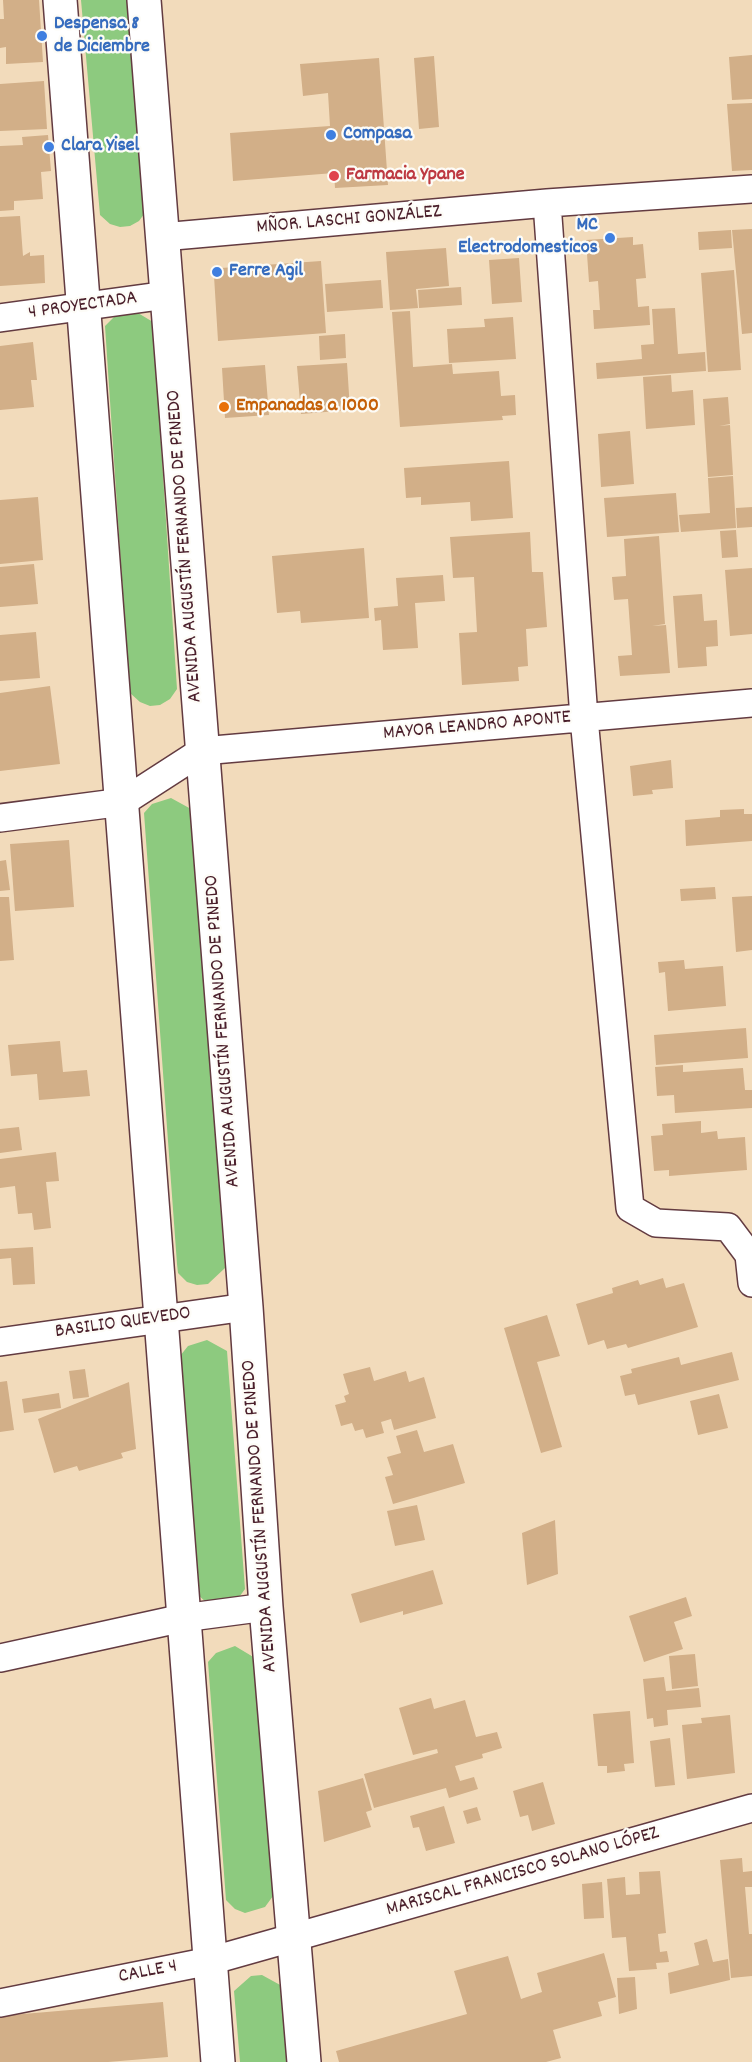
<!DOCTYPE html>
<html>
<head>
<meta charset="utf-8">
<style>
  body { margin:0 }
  canvas { display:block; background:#f2dbbb }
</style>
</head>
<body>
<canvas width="752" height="2062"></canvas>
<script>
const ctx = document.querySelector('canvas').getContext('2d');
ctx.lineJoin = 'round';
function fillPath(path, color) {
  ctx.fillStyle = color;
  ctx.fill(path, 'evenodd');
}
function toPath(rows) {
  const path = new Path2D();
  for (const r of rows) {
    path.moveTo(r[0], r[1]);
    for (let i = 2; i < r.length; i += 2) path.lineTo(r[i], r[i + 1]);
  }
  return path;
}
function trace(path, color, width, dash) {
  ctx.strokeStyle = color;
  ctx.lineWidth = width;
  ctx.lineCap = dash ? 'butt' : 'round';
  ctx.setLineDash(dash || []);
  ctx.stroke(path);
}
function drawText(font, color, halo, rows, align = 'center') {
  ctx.font = font + ' Dekko,sans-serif';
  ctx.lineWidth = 4.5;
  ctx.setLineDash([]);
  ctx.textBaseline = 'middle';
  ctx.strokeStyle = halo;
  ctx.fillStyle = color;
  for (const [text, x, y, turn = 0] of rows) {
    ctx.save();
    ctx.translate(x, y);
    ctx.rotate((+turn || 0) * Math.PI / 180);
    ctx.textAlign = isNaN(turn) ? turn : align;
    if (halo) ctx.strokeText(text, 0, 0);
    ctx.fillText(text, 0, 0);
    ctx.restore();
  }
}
const green = toPath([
  [81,0,129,0,147,210,139,221,130,226,120,227,110,224,100,215],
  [133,310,153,322,177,689,170,699,160,705,150,706,140,702,130,693,129,685,105,326,114,317],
  [171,798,191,809,225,1268,208,1284,197,1285,187,1282,178,1273,177,1264,144,813,152,804],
  [207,1340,227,1351,245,1589,237,1600,207,1603,197,1594,180,1356,188,1346],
  [235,1646,255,1658,273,1896,265,1907,245,1913,235,1909,226,1900,208,1662,216,1653],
  [262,1975,282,1986,287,2062,240,2062,234,1991,251,1976]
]);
const building = toPath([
  [3,0,39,0,43,62,6,64,6,47,0,48,0,19,4,19],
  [752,55,752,99,732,100,729,57],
  [434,56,439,127,419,129,414,58],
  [379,58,388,185,335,188,334,173,233,181,230,133,330,126,328,93,303,96,300,64],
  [44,81,47,129,0,131,0,84],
  [752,103,752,170,732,171,727,104],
  [48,135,51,171,41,172,43,199,14,201,14,210,0,211,0,146,23,145,22,137],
  [20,216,23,256,30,252,30,256,44,255,45,283,0,286,0,217],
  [752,229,752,333,742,334,732,230],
  [731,230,732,248,699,250,698,232],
  [633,237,633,245,643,244,646,278,636,279,638,307,649,306,650,325,594,329,593,310,600,310,598,281,589,282,586,240],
  [446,248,449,286,416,289,418,308,390,310,386,252],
  [519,258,522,302,492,304,489,260],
  [321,261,326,333,218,341,214,276,221,268],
  [734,270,741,370,708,372,701,273],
  [381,280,383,308,327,312,325,284],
  [461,287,462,305,419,308,418,290],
  [675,308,678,354,705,352,706,371,597,379,596,363,642,359,641,345,654,344,652,309],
  [410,311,413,367,452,364,453,374,499,371,501,396,515,395,516,415,502,416,503,420,400,427,392,312],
  [513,317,516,359,449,363,447,329,485,327,484,319],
  [345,334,346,358,320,360,319,336],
  [33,342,37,380,31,380,34,407,0,410,0,346],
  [347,363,350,410,301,414,297,366],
  [265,365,269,415,225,418,222,368],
  [671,375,672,392,693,390,695,425,646,429,643,377],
  [728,397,730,424,719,426,730,425,733,475,708,477,703,399],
  [630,431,634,484,601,487,598,434],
  [509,461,513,518,471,521,470,502,421,505,421,497,406,498,404,468],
  [733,476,736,528,681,532,679,515,710,513,708,478],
  [676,493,679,532,607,537,604,498],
  [38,497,43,560,0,564,0,500],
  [752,507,752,527,737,528,736,508],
  [736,530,738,557,722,558,720,531],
  [530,532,532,572,543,572,547,627,526,629,528,666,518,667,519,681,462,685,459,633,477,632,474,577,453,578,450,537],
  [659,536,665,624,652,626,666,625,670,673,620,676,618,656,632,655,628,599,614,600,612,577,626,576,624,539],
  [364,548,369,618,301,623,300,611,277,613,272,556],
  [34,564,38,604,0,607,0,567],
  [752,568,752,634,730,636,725,570],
  [443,575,445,601,415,603,418,648,383,650,381,620,375,621,374,608,398,606,396,578],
  [702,594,704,621,717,620,718,646,706,647,707,666,678,668,673,596],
  [36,632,40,678,0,681,0,635],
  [50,686,60,764,0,771,0,693],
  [671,760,673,788,652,790,653,794,633,796,630,766],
  [744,809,744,814,752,814,752,841,686,846,685,820,720,817,720,810],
  [69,840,74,907,15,911,10,844],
  [6,860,10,890,0,891,0,861],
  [715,887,716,899,681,901,680,889],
  [752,896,752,950,736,952,732,897],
  [0,897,9,897,14,960,0,961],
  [684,960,685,969,723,966,726,1006,668,1011,665,972,659,973,658,962],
  [746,1028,748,1058,656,1065,654,1035],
  [60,1041,63,1072,87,1070,90,1096,39,1100,37,1074,11,1076,8,1045],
  [683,1065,683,1072,743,1068,745,1090,752,1090,752,1108,675,1113,674,1095,657,1096,655,1067],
  [701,1121,701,1133,717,1131,718,1139,745,1137,747,1170,669,1176,669,1170,654,1171,651,1136,663,1135,662,1124],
  [19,1127,22,1150,0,1153,0,1129],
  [56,1152,59,1181,46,1182,51,1228,34,1230,32,1213,18,1214,15,1186,0,1188,0,1159],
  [33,1247,35,1284,13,1285,11,1258,0,1259,0,1249],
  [663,1278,666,1288,684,1283,698,1327,628,1348,626,1344,607,1349,604,1340,588,1345,576,1304,613,1293,612,1288,638,1280,640,1285],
  [547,1315,560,1356,537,1362,562,1447,541,1453,504,1328],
  [732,1352,739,1380,638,1405,635,1394,625,1396,620,1376,632,1373,631,1369,679,1357,681,1365],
  [370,1367,374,1381,406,1371,409,1382,424,1377,436,1418,394,1430,391,1419,381,1422,384,1433,366,1438,363,1429,355,1431,352,1423,341,1426,335,1405,346,1402,344,1396,349,1394,343,1374],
  [85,1369,89,1397,73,1399,69,1371],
  [7,1381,14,1430,0,1432,0,1382],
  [129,1382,136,1449,121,1453,123,1458,79,1471,77,1466,54,1473,38,1419],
  [59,1393,61,1408,24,1413,22,1399],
  [719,1394,728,1428,698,1435,690,1401],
  [417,1430,424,1452,453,1444,465,1483,393,1504,385,1477,393,1475,387,1457,401,1453,396,1436],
  [417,1505,425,1540,395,1546,387,1511],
  [555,1520,558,1574,527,1585,522,1533],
  [433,1570,443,1604,403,1615,403,1611,360,1623,351,1594],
  [686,1597,692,1616,674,1622,683,1649,644,1662,629,1616],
  [695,1654,698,1686,672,1689,669,1656],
  [664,1677,666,1691,699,1688,701,1707,667,1710,668,1725,654,1727,653,1718,647,1719,643,1679],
  [431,1698,434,1709,465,1700,476,1737,497,1732,502,1748,482,1754,483,1758,455,1766,460,1781,474,1777,478,1789,449,1798,446,1788,374,1808,364,1774,438,1753,437,1749,413,1755,399,1708],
  [630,1711,634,1763,624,1764,625,1771,607,1773,607,1766,598,1766,593,1714],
  [730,1715,735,1773,687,1779,682,1725,702,1723,701,1718],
  [670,1738,675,1785,655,1787,650,1741],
  [363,1778,372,1810,366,1812,371,1827,324,1842,318,1791],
  [543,1782,555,1824,532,1831,528,1815,520,1817,513,1791],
  [444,1806,455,1843,426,1851,419,1827,413,1828,410,1816],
  [477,1807,481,1820,467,1824,463,1811],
  [742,1858,743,1872,752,1871,752,1887,745,1887,749,1934,752,1934,752,1976,731,1978,720,1860],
  [660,1871,666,1933,658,1934,660,1952,667,1951,669,1962,656,1963,657,1969,629,1971,626,1937,612,1938,607,1879,625,1877,626,1895,640,1894,639,1872],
  [602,1882,604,1918,584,1919,582,1884],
  [707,1939,713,1962,728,1959,730,1980,670,1994,668,1973,699,1965,694,1943],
  [604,1953,616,1997,598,2002,602,2016,553,2030,561,2058,546,2062,339,2062,336,2051,467,2014,454,1971,508,1956,521,1999,542,1992,537,1973],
  [635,1977,637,2009,619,2014,617,1978],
  [163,2002,168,2057,108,2062,0,2062,0,2016]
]);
const minor = toPath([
  [547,203,584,718,630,1208,656,1223,728,1227,749,1255,752,1283],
  [162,237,547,203,752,189],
  [0,318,167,295],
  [0,818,123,802,202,751,752,703],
  [0,1342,246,1307],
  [0,1658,183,1618,266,1607],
  [0,2003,210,1961,752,1808]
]);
const tertiary = toPath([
  [60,0,218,2062],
  [144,0,246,1307,266,1607,304,2062]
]);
const markers = [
  [42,36,6,"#3f7fe0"],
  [331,135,6,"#3f7fe0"],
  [49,147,6,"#3f7fe0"],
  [334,176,6,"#e0444e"],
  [610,238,6,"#3f7fe0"],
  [217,272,6,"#3f7fe0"],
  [224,407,6,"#e8710a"]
];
const shopNames = [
  ["Despensa 8",54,25],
  ["de Diciembre",54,48],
  ["Compasa",343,135],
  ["Clara Yisel",61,147],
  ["MC",598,226,"right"],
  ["Electrodomesticos",598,249,"right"],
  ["Ferre Agil",229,272]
];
const healthNames = [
  ["Farmacia Ypane",346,176]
];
const streetNames = [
  ["MÑOR. LASCHI GONZÁLEZ",349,221,-5],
  ["4 PROYECTADA",83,307,-8],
  ["AVENIDA AUGUSTÍN FERNANDO DE PINEDO",186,546,-94],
  ["MAYOR LEANDRO APONTE",477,727,-5],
  ["AVENIDA AUGUSTÍN FERNANDO DE PINEDO",224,1031,-94],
  ["BASILIO QUEVEDO",123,1324,-8],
  ["AVENIDA AUGUSTÍN FERNANDO DE PINEDO",261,1516,-94],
  ["MARISCAL FRANCISCO SOLANO LÓPEZ",523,1873,-16],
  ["CALLE 4",148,1973,-11]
];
const foodNames = [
  ["Empanadas a 1000",236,407]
];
fillPath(green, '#8dca7f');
fillPath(building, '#d2af88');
trace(minor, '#633b41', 30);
trace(tertiary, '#633b41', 36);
trace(minor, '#fff', 27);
trace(tertiary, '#fff', 33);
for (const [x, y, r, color] of markers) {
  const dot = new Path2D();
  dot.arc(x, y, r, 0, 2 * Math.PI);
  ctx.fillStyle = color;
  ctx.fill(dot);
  trace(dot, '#fdfcf7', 2);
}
drawText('bold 20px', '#366cbe', '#fdfcf7', shopNames, 'left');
drawText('bold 20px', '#be3a42', '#fdfcf7', healthNames, 'left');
drawText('20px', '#4a1f2b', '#fdfcf7', streetNames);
drawText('bold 20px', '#c56008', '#fdfcf7', foodNames, 'left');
</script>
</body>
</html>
